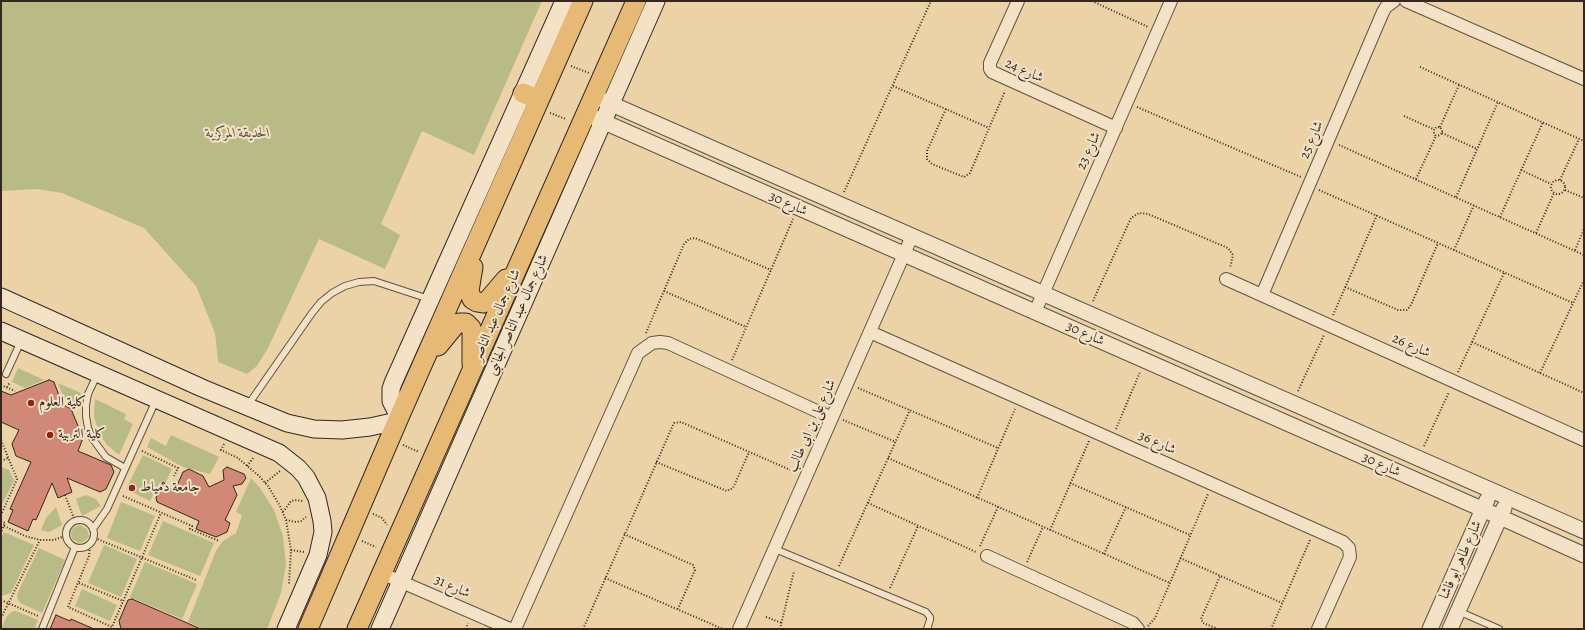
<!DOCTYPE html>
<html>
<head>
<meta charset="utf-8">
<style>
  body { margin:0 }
  #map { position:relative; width:1585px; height:630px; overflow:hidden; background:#ecd2a7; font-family:Alegreya,serif }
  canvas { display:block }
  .frame { position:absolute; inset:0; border:2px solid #352620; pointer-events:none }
</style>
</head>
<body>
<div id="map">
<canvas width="1585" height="630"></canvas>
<div class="frame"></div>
</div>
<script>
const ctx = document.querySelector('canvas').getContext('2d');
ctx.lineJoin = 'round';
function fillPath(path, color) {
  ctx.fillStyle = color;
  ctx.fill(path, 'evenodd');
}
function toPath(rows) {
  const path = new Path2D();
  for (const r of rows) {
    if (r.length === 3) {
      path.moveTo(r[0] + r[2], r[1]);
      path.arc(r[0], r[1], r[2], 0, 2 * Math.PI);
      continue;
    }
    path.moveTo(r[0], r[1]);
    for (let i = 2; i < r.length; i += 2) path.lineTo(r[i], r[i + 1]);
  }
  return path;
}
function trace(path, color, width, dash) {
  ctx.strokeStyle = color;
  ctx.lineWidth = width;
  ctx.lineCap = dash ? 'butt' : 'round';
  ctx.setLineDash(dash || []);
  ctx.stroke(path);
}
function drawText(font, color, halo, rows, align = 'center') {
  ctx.font = font + ' Alegreya,Amiri,serif';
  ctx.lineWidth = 4;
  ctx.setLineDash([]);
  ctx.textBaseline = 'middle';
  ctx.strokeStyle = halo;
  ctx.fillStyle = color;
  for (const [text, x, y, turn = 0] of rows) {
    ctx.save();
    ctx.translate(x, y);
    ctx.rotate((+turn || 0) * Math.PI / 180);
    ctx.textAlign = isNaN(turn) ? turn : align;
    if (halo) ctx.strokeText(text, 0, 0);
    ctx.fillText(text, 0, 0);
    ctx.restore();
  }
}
const green = toPath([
  [1,1,542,1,474,155,422,131,381,224,400,235,385,269,319,239,268,348,257,366,247,374,218,362,215,333,196,286,144,228,62,193,36,189,1,191],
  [18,368,44,380,25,388,12,382],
  [58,383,81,393,76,404,64,399],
  [95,399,126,414,124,419,133,424,119,455,107,445,98,431,94,416],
  [171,435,219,457,210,474,183,467,147,447,151,438,166,446],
  [143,455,172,469,165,484,160,482,150,501,126,489],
  [1,467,9,470,14,480,1,507],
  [251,478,260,488,274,510,283,536,286,564,281,593,267,629,204,629,188,622,216,551,223,541,236,533,242,515,236,512],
  [86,495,96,499,101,506,82,516,76,499],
  [121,502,155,516,140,551,107,538],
  [56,507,62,525,49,532,41,530,46,518],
  [163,521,214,543,200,576,148,555],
  [80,525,87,529,89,537,83,542,79,543,72,539,71,532,73,528],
  [4,532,34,545,11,593,1,596,1,539],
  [104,545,137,559,121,597,88,583],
  [39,548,65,560,42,613,20,603,17,598,18,592],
  [145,562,197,584,182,619,130,597],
  [82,589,117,605,110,621,75,606],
  [13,611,16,611,38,620,34,629,1,629,7,616]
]);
const building = toPath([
  [49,380,54,382,62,404,71,409,83,438,78,451,111,465,114,472,106,489,100,492,67,478,72,492,58,498,52,483,36,520,33,519,28,531,8,522,13,510,10,509,31,462,16,456,12,444,19,430,1,422,1,391,11,395,49,380],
  [227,467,244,474,246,478,242,484,233,486,237,495,225,520,230,523,227,532,216,537,196,529,199,521,157,502,156,498,163,482,174,492,183,472,189,469,203,476,209,487,224,480,223,470,227,467],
  [132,599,201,629,121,629,119,621,128,600,132,599],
  [56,615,70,621,71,619,94,629,50,629,56,615]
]);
const path = toPath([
  [1092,1,1148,27],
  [571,66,589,73],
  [1420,67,1584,141],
  [893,86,989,128],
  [1137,107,1301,177],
  [946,109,927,151,927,159,932,164,964,177,970,173,1005,91],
  [550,113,566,119],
  [1404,116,1433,129],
  [1440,127,1459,85],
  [1442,133,1477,149],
  [1339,145,1584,255],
  [1521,170,1551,184],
  [1416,179,1436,136,1434,134,1434,129,1437,127,1440,127,1442,131,1442,133,1440,135,1436,136],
  [1558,187,7],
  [1560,180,1579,139],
  [1319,190,1573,303],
  [1565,190,1584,198],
  [844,192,931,1],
  [1456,197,1498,102],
  [1500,217,1543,122],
  [1536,233,1554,193],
  [1454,250,1474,205],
  [1575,250,1584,229],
  [1345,287,1398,310,1407,310,1411,305,1438,243],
  [664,291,746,327],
  [1093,301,1131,218,1139,213,1148,214,1228,248,1233,255,1230,268],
  [1333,315,1377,215],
  [646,333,684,244,689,239,695,238,771,270],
  [1472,342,1584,393],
  [732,360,793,219],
  [1458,372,1504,273],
  [1540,373,1584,280],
  [1,385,15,391],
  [7,387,10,382],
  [858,388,998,448],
  [1298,391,1324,335],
  [843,420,896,442],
  [1116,429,1140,372],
  [1,440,17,479,1,515],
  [224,444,221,450,238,458,259,476,268,486,280,506,286,520,291,550,289,584],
  [403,445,419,452],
  [1424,446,1449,392],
  [142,451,178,468,174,476],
  [888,458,1170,583],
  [1,461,8,458],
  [656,462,727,491,733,488,749,452],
  [247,466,254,457],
  [265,483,280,471],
  [1070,483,1190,535],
  [65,495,75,521],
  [123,496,192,526,190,529,219,541],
  [977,498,1015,409],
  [868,503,976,552],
  [283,512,291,501,295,500,303,501],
  [373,514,382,518,387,525],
  [286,520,296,522,301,521,306,517],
  [1,521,5,523,1,532],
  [4,526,25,536,40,540,54,540,67,535],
  [1050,530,1089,441],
  [624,534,693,565,695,570,678,609],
  [95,538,196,580],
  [362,541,376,547],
  [90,544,89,556,68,607,112,627,161,513],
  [980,546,998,507],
  [291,550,304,552],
  [1104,554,1126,507],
  [1180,558,1282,603],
  [1027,562,1043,527],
  [839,566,910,410],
  [605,578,723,629],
  [79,583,123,601],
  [890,588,918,526],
  [1,600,38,616],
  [766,617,782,623],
  [1,618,40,540],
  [1148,626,1155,618,1208,494],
  [796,628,796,629],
  [466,629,468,623],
  [583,629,674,423,681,422,795,472],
  [780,629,794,571],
  [1218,629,1203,623,1201,619,1220,576],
  [1271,629,1310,540]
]);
const service = toPath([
  [6,374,21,341],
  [97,375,88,394,86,405,86,416,88,428,92,438,106,457,125,468],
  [248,405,312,313,321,302,332,293,345,286,359,282,374,281,429,299],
  [80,534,14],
  [93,529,107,509,156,400],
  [775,549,926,612,930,617,930,620,927,629],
  [1458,611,1499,629],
  [42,629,75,547]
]);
const minor = toPath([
  [1018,1,990,63,990,69,992,72,1116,128],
  [1406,1,1584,79],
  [1226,279,1584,440],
  [1262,295,1383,12,1386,7,1394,1],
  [1035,312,1171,1],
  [870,332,1343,542,1349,548,1350,557,1318,629],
  [987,556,1133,623,1138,629],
  [381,573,510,629],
  [515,629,638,353,652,343,660,342,668,343,832,418],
  [739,629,912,236]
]);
const tertiary = toPath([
  [600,99,1584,531],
  [586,114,1500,517,1584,555],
  [1430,629,1487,500],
  [1450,629,1504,508]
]);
const secondary = toPath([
  [1,297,202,388,287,423,314,429,342,430,370,427,397,421],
  [1,331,279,453,298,468,306,477,317,498,322,521,323,532,318,555,286,629],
  [400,415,396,411,391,401,391,389,393,383,564,1],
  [380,629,656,1]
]);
const primary = toPath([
  [523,93,539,100],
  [473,267,469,291,472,299,477,302,483,303,488,300,506,279],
  [438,346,456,324,459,323,466,323,471,328,472,331,472,364],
  [308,629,400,415,583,1],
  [357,629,636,1]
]);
const markers = [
  [31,403,4,"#8f2418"],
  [50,435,4,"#8f2418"],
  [132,488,4,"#8f2418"]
];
const streetNames = [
  ["شارع 24",1024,71,24],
  ["شارع 25",1312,140,-67],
  ["شارع 23",1089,151,-66],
  ["شارع 30",788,204,24],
  ["شارع جمال عبد الناصر",497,315,-66],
  ["شارع جمال عبد الناصر الجانبى",518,315,-66],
  ["شارع 30",1085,334,24],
  ["شارع 26",1411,346,24],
  ["شارع على بن ابى طالب",812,426,-66],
  ["شارع 36",1157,443,24],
  ["شارع 30",1381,465,24],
  ["شارع طاهر ابو فاشا",1461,560,-66],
  ["شارع 31",452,587,24]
];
const parkNames = [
  ["الحديقة المركزية",238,134]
];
const poiNames = [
  ["كلية العلوم",39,403],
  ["كلية التربية",58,435],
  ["جامعة دمياط",140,488]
];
fillPath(green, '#b9bb87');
fillPath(building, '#cf8976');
trace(building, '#352620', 1);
trace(service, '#635142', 8);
trace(minor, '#635142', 14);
trace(tertiary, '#635142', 17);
trace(secondary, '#352620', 19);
trace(primary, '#352620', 21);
trace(path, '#352620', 2, [1, 2]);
trace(service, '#f3e2c6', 6);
trace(minor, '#f3e2c6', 12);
trace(tertiary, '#f3e2c6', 15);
trace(secondary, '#f3e2c6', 17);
trace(primary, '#e6b974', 19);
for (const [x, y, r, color] of markers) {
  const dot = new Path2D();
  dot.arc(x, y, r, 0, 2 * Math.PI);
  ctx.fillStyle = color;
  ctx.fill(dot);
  trace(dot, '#f3e2c6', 1.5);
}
drawText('14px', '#352620', '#f3e2c6', streetNames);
drawText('italic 14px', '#564b3a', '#f3e2c6', parkNames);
drawText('14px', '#352620', '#f3e2c6', poiNames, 'left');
</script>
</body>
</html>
